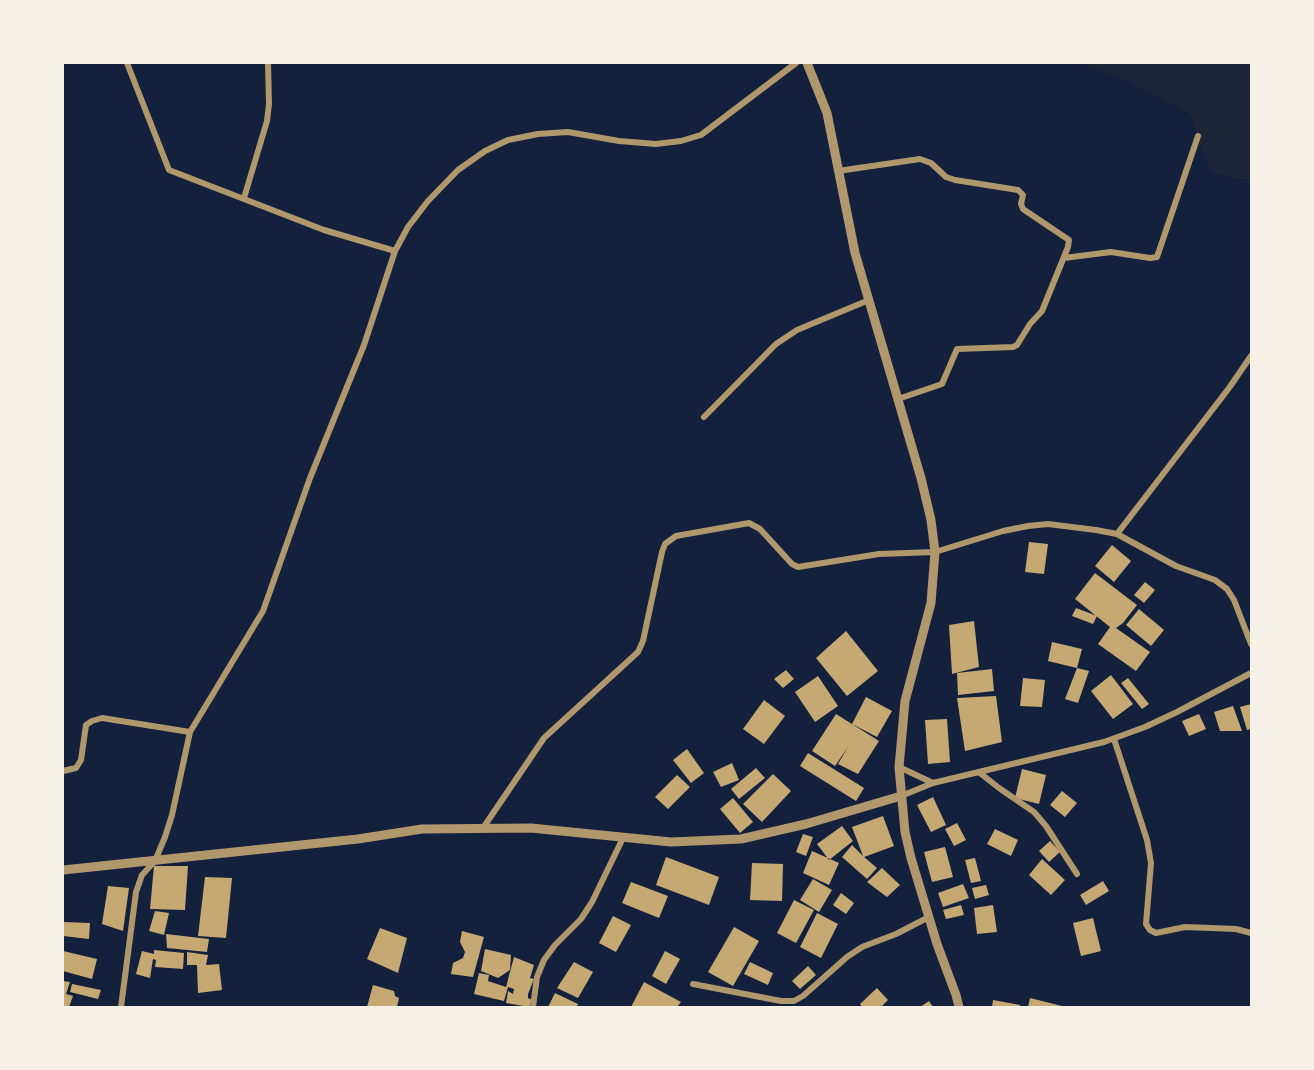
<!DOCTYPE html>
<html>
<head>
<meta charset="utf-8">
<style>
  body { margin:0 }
  #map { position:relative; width:1314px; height:1070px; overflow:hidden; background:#14213d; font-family:"Fira Sans Condensed",sans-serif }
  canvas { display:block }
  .frame { position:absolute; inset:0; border:64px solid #f6f1e7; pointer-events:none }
</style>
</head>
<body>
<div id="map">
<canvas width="1314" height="1070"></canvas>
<div class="frame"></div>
</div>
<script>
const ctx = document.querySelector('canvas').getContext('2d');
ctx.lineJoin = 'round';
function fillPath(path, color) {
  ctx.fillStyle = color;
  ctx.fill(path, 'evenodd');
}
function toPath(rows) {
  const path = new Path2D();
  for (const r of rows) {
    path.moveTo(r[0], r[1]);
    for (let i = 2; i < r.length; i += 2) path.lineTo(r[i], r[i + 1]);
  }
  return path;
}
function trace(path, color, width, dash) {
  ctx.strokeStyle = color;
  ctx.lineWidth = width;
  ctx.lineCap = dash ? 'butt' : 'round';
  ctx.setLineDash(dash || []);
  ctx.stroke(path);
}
const green = toPath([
  [1078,63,1251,63,1251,180,1234,178,1210,171,1190,114,1121,78]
]);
const building = toPath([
  [1029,542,1048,544,1044,574,1025,572],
  [1112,545,1131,561,1114,582,1095,566],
  [1095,573,1137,605,1123,623,1116,628,1150,652,1136,671,1098,644,1110,627,1075,599],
  [1145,582,1155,590,1144,603,1134,595],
  [1076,608,1097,616,1093,624,1072,616],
  [1139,609,1164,630,1151,646,1126,625],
  [974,621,979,667,952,674,949,625],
  [846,631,878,671,847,696,816,658],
  [1052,642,1082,649,1077,668,1048,661],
  [1077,668,1089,671,1078,703,1065,699],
  [992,669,994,691,958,695,957,673],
  [786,670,794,679,783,688,774,679],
  [1111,675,1133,704,1113,719,1091,691],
  [818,676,838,706,815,722,795,692],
  [1023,678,1045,680,1042,707,1020,706],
  [1128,678,1149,704,1142,709,1121,683],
  [996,696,1002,742,965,751,957,698],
  [866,697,892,711,877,737,852,724],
  [764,700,785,716,764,744,743,729],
  [1251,704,1251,729,1247,730,1240,707],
  [1233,706,1242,731,1220,731,1214,712],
  [836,714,879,741,858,774,838,764,848,747,835,766,812,751],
  [1199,714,1206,729,1189,736,1182,721],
  [947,719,950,762,928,764,925,720],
  [687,749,704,773,691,783,673,760],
  [808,753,864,788,856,801,800,766],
  [732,763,739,780,721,787,713,772],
  [756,768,765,778,739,799,731,789],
  [1022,769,1046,775,1039,804,1015,798],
  [773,774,791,791,762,822,743,804],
  [677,775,690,787,668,809,655,797],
  [1062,791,1077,803,1065,817,1050,805],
  [933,797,946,825,931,832,917,805],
  [733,798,753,822,740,833,720,809],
  [883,816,894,846,864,857,877,868,867,879,842,857,852,845,863,856,852,827],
  [957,823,966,840,954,846,945,829],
  [842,826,853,841,829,860,817,844],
  [995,829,1018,840,1011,856,987,844],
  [803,834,813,837,806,856,796,852],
  [1050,841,1060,852,1049,862,1039,851],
  [945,847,953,877,932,882,924,852],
  [812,851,839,863,829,885,803,873],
  [666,857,719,877,709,905,656,885],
  [975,858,981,881,971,883,965,860],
  [1042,859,1065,880,1051,895,1029,875],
  [752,863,783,864,782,901,750,900],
  [154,866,188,866,185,910,150,909],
  [882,868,900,885,887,897,867,882],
  [205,877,232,878,226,938,198,936],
  [813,879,832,890,819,912,800,900],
  [1103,881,1109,891,1086,905,1080,895],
  [631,882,668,896,659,918,622,903],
  [963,884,969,898,943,907,938,893],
  [986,885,989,895,975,899,972,888],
  [108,886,129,888,123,931,102,924],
  [841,893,854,903,846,914,833,905],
  [794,900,814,910,796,943,777,933],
  [961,905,964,915,946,919,943,910],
  [993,905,997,932,977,934,974,908],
  [155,911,169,913,164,935,149,931],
  [817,913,838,924,821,958,800,947],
  [613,916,631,925,616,952,599,943],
  [1093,918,1101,951,1081,956,1073,923],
  [64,922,90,923,89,939,63,936],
  [734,927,759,941,733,986,708,972],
  [380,928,407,938,398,973,367,959],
  [462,931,484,937,473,977,451,974,453,963,463,958,465,952,460,942],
  [166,934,209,939,207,952,167,948],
  [485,949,511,955,510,970,498,978,481,971],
  [154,950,184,953,183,969,155,967,156,960,153,959,150,978,136,974,142,951,154,954],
  [63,951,97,959,92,979,63,971],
  [665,951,680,959,666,984,652,976],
  [187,952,208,955,206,965,219,964,222,990,198,993,197,965,187,965],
  [514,957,534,965,530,978,534,979,528,994,528,998,532,1000,529,1007,506,1003,508,991,513,994,514,989,508,987,504,1001,474,994,479,973,489,975,488,981,506,987],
  [574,962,593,972,578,998,557,988],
  [750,962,773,973,768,985,744,974],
  [808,966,816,975,800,989,792,981],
  [63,981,70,982,66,994,73,996,69,1007,63,1007],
  [644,982,681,1002,677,1007,631,1007],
  [72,984,101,990,98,999,70,992],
  [373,985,394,991,395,996,399,998,397,1007,367,1007],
  [877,988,888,1000,881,1007,862,1007,860,1004],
  [555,993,578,1004,577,1007,548,1007],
  [1030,998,1062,1006,1062,1007,1028,1007],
  [993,1000,1020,1005,1020,1007,992,1007],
  [929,1001,933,1007,920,1007]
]);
const minor = toPath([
  [127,63,169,170,324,230,395,251],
  [838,171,920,159,931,163,946,177,955,180,1018,190,1023,195,1021,204,1023,209,1069,240,1068,247,1042,311,1030,324,1017,345,1013,347,957,349,942,384,898,399],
  [244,198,267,121,269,104,268,63],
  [1064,258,1111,252,1150,258,1157,257,1198,136],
  [704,417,776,344,797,330,869,300],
  [1117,534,1229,388,1251,356],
  [1114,739,1147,840,1151,863,1146,924,1150,930,1156,933,1185,927,1236,929,1251,933],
  [899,767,933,783],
  [63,771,76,768,81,760,86,725,92,721,102,718,190,732],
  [980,773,999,788,1034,812,1046,826,1077,874],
  [901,796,933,783,1104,742,1145,727,1177,712,1251,673],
  [483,828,544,738,638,652,643,641,662,552,665,544,676,536,749,523,760,529,792,564,798,567,879,554,935,552,1003,531,1028,526,1048,524,1096,530,1117,534,1176,566,1215,580,1227,589,1234,600,1251,644],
  [693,984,781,1001,794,1001,803,996,847,957,862,947,896,934,929,917],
  [121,1007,136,892,142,875,155,861,165,837,172,815,190,732,263,611,310,478,364,345,395,251,408,227,428,201,458,170,485,151,508,140,538,134,568,132,619,141,656,144,681,141,701,135,796,63],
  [533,1007,537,977,544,960,555,945,581,919,592,902,623,838]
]);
const tertiary = toPath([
  [807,63,827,113,855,253,921,478,931,520,935,552,931,603,905,701,899,767,905,832,911,858,937,944,956,995,959,1007],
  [63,870,358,839,422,829,531,828,671,842,741,839,806,824,901,796]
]);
fillPath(green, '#1d2539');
fillPath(building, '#c6a872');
trace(minor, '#b1986c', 6);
trace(tertiary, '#b1986c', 9);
</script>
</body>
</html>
